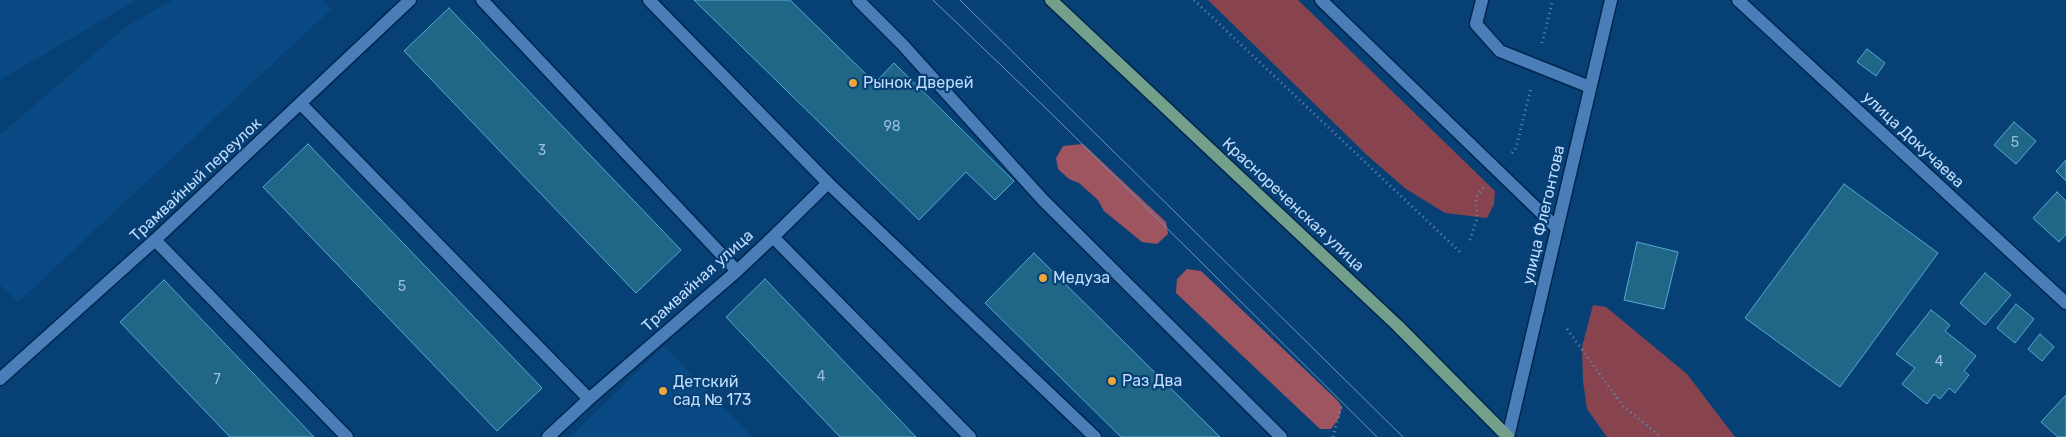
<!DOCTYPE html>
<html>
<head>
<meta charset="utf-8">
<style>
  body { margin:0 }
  canvas { display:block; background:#074075 }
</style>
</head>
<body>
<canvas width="2066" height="437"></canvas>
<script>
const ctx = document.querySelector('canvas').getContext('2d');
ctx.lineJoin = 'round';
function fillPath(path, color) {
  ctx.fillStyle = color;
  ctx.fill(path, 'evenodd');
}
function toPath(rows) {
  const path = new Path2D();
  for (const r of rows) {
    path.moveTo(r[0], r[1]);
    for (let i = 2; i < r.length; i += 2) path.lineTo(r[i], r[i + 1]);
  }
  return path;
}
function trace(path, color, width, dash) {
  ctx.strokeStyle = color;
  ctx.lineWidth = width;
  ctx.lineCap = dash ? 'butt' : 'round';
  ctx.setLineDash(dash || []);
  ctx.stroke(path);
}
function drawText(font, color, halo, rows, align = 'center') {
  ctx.font = font + ' Rubik,sans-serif';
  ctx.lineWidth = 4.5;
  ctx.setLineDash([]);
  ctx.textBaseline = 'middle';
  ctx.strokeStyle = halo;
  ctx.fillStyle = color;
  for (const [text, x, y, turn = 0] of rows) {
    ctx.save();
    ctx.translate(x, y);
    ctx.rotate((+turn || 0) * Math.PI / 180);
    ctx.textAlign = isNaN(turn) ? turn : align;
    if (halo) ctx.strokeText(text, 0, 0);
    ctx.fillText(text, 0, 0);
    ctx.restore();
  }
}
const built = toPath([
  [0,0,136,0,0,80],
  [173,0,321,0,331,9,18,302,0,285,0,135,127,26],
  [664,346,753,437,570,437]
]);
const green = toPath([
  [1208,0,1298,0,1495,191,1494,204,1487,218,1445,213,1406,189,1368,156],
  [1593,305,1606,307,1687,374,1735,437,1607,437,1587,409,1583,381,1582,347]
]);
const forest = toPath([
  [1083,144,1166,222,1168,234,1157,244,1142,242,1104,211,1098,200,1079,183,1069,179,1058,169,1056,158,1063,146],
  [1187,269,1201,271,1337,400,1342,407,1339,418,1331,429,1320,429,1176,293,1177,279]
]);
const building = toPath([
  [694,0,790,0,875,83,894,63,1014,181,995,200,966,172,919,220,694,0],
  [449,8,681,250,636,293,404,51,449,8],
  [1867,49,1885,63,1876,76,1857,62,1867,49],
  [2014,122,2036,141,2016,164,1994,145,2014,122],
  [308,144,542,388,497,431,263,187,308,144],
  [2066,160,2066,181,2056,171,2066,160],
  [1844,184,1938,253,1840,387,1745,318,1844,184],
  [2057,192,2066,201,2066,234,2059,242,2033,218,2057,192],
  [1637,242,1678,252,1664,309,1624,300,1637,242],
  [1034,253,1220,437,1121,437,985,303,1034,253],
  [1985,273,2011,295,1985,325,1960,303,1985,273],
  [765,279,916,437,840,437,726,317,765,279],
  [164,280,314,437,230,437,120,322,164,280],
  [2016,304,2034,319,2015,343,1997,328,2016,304],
  [1931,310,1950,325,1945,331,1976,356,1964,371,1969,375,1955,393,1949,388,1940,399,1934,394,1927,404,1902,384,1915,368,1896,354,1931,310],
  [2040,334,2054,347,2042,361,2028,349,2040,334],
  [2066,395,2066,437,2058,437,2041,422,2066,395]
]);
const path = toPath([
  [1194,0,1460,252],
  [1542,43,1553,0],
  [1512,153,1516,148,1531,88],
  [1470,240,1477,219,1476,197,1484,187],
  [1567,329,1623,406,1661,437],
  [1333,437,1341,407]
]);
const minor = toPath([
  [482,0,737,271],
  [649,0,828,183,1095,437],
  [858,0,902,44,1043,200,1281,437],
  [1321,0,1557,228],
  [1482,0,1476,24,1500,51,1590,87],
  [1738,0,2066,303],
  [301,104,589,399],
  [773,237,828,183],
  [155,240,347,437],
  [0,379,155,240,410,0],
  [548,437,589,399,737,271,773,237,970,437],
  [1508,437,1611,0]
]);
const major = toPath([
  [1051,0,1398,326,1508,437]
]);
const tram = toPath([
  [933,0,1056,118,1377,437],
  [960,0,1403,437]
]);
const markers = [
  [853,83,5,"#efa73d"],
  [1043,278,5,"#efa73d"],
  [1112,381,5,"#efa73d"],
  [663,391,5,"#efa73d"]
];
const numberNames = [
  ["98",892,127],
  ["5",2015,143],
  ["3",542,151],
  ["5",402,287],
  ["4",1939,362],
  ["4",821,377],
  ["7",217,380]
];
const poiNames = [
  ["Рынок Дверей",863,83],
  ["Медуза",1053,278],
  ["Раз Два",1122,381],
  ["Детский",673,382],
  ["сад № 173",673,400]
];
const streetNames = [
  ["улица Докучаева",1913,140,43],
  ["Трамвайный переулок",196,180,-43],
  ["Краснореченская улица",1293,205,43],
  ["улица Флегонтова",1544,215,-77],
  ["Трамвайная улица",698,281,-42]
];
fillPath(built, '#094a85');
fillPath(green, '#88444e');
fillPath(forest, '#9f555f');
fillPath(building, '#206686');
trace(building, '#51aad5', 1);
trace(minor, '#00264e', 15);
trace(major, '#00264e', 15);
trace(path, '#5e89b4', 3, [1, 4]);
trace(minor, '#4a7eb8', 12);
trace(major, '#73a08b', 12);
trace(tram, '#6b94be', 1);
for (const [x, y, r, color] of markers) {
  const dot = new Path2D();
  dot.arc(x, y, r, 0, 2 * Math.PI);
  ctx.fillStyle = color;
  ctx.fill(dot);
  trace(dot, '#074075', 2);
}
drawText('14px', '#99bede', null, numberNames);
drawText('16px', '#c1dcfc', '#074075', poiNames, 'left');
drawText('16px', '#c1dcfc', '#074075', streetNames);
</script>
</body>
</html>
